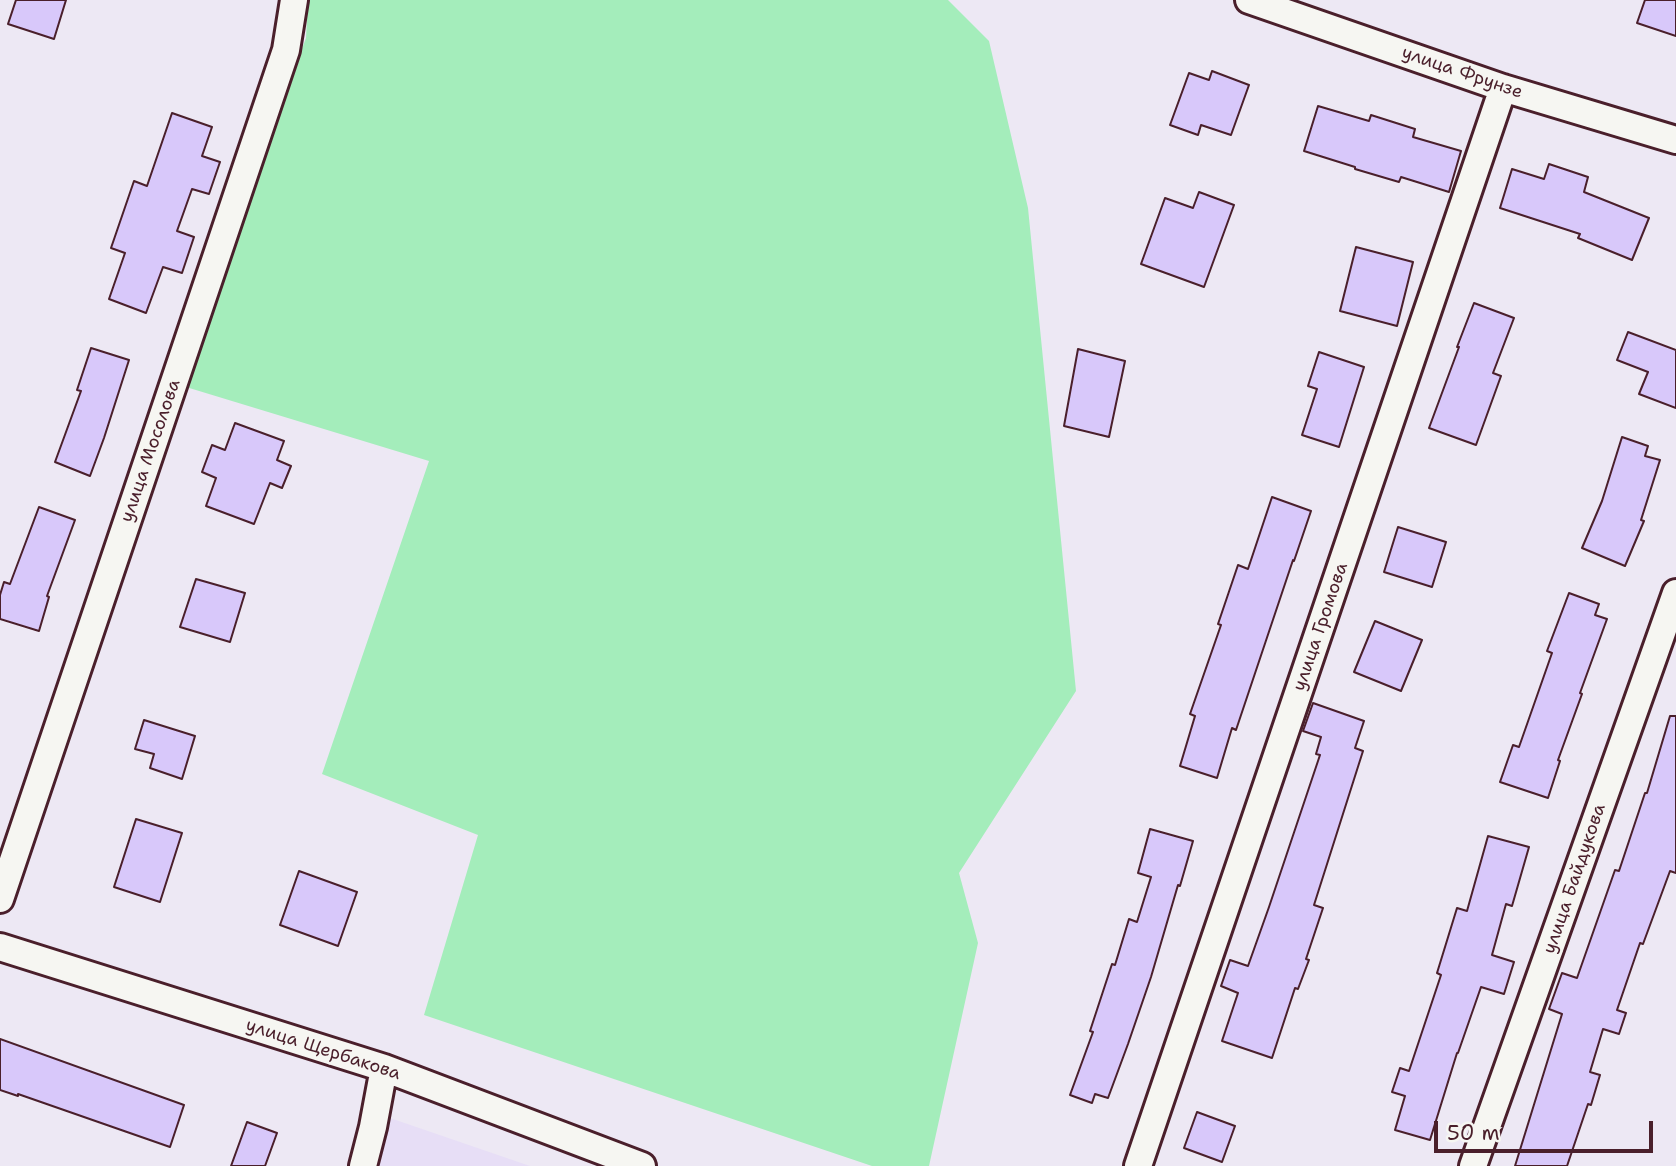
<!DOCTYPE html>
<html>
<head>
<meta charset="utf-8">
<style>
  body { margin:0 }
  #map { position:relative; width:1676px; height:1166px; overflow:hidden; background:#ede8f4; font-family:"Shantell Sans",sans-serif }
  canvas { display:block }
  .scale { position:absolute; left:1434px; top:1121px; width:219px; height:32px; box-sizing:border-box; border:4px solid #4a1f2b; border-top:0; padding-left:9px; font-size:21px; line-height:24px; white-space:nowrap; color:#4a1f2b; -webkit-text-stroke:5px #f6f6f2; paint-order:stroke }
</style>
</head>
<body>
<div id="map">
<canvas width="1676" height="1166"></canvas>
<div class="scale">50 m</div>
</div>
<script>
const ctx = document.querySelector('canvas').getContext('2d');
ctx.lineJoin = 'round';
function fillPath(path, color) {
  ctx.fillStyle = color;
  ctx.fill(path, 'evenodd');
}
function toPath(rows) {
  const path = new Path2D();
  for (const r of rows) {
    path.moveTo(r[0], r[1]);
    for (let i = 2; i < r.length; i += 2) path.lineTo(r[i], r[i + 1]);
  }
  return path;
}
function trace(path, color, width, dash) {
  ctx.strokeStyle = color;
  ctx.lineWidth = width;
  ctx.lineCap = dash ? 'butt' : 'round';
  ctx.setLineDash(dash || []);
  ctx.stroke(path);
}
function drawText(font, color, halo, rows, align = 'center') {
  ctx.font = font + ' "Shantell Sans",sans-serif';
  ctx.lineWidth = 5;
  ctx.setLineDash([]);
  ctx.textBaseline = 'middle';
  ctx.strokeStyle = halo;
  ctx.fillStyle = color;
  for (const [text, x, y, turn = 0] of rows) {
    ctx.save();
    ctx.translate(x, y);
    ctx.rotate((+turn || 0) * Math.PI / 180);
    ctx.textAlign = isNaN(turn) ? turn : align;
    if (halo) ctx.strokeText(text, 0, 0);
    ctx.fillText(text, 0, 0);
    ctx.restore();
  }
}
const built = toPath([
  [390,1118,530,1166,373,1166]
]);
const green = toPath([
  [308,0,948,0,989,41,1028,208,1076,691,959,873,978,943,929,1166,872,1166,424,1015,478,835,322,774,429,461,186,387,269,137,306,38]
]);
const building = toPath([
  [16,0,66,0,54,39,8,24,16,0],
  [1645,0,1676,0,1676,36,1637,23,1645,0],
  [1212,71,1249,85,1231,135,1201,125,1198,135,1170,125,1189,73,1209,80,1212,71],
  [1318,106,1369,121,1371,115,1415,129,1413,137,1461,151,1449,192,1401,177,1399,182,1355,169,1355,167,1304,151,1318,106],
  [172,113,212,127,202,156,220,162,209,194,192,189,177,231,194,237,182,273,163,267,146,313,109,299,125,253,111,248,134,181,147,186,172,113],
  [1549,164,1588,177,1584,192,1649,218,1632,260,1578,238,1580,234,1500,208,1512,169,1544,179,1549,164],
  [1199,192,1234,205,1204,287,1141,264,1165,198,1193,208,1199,192],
  [1356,247,1413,262,1397,326,1340,311,1356,247],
  [1474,303,1514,318,1493,373,1501,376,1476,445,1429,428,1459,347,1457,347,1474,303],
  [1628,332,1676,350,1676,408,1639,394,1648,372,1617,360,1628,332],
  [91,348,129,360,104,438,90,476,55,462,81,391,77,390,91,348],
  [1078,349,1125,361,1109,437,1064,426,1078,349],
  [1319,352,1364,367,1339,447,1302,435,1317,389,1308,386,1319,352],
  [235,423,284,441,277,460,291,466,282,488,270,483,254,524,206,506,216,478,202,472,212,445,225,450,235,423],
  [1622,437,1648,446,1645,456,1660,460,1641,520,1644,521,1625,566,1582,548,1602,501,1622,437],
  [1272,497,1311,511,1294,561,1293,560,1236,730,1232,728,1217,778,1180,766,1195,716,1190,714,1221,625,1218,624,1238,565,1248,569,1272,497],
  [39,507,75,520,47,596,49,597,39,631,0,619,0,595,4,582,10,584,39,507],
  [1398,527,1446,542,1432,587,1384,572,1398,527],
  [196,579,245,593,230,642,180,627,196,579],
  [1569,593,1599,604,1595,615,1607,619,1580,693,1582,694,1558,760,1560,761,1548,798,1500,782,1513,745,1519,747,1552,653,1547,651,1569,593],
  [1375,621,1422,640,1401,691,1354,672,1375,621],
  [1313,703,1364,721,1355,748,1363,751,1314,905,1323,908,1306,959,1309,960,1298,989,1295,988,1272,1058,1222,1041,1238,993,1221,986,1230,960,1248,966,1269,907,1320,755,1316,754,1321,737,1303,731,1313,703],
  [1670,716,1676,716,1676,873,1670,871,1643,944,1640,943,1617,1010,1626,1013,1619,1034,1603,1029,1590,1072,1600,1075,1591,1105,1588,1104,1567,1166,1515,1166,1562,1014,1549,1009,1562,973,1577,978,1615,870,1619,871,1645,793,1647,793,1670,716],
  [144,720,195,736,182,779,150,768,154,754,135,749,144,720],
  [136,819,182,833,160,902,114,887,136,819],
  [1150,829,1193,841,1180,886,1178,885,1151,977,1128,1044,1108,1098,1095,1094,1092,1103,1070,1095,1093,1032,1090,1031,1112,964,1115,965,1129,919,1137,922,1151,877,1138,873,1150,829],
  [1488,836,1529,847,1512,906,1506,904,1492,955,1514,962,1504,994,1481,987,1458,1053,1457,1053,1430,1140,1395,1130,1405,1096,1392,1092,1400,1068,1409,1071,1441,975,1437,973,1457,908,1467,911,1488,836],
  [299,871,357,892,338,946,280,925,299,871],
  [0,1039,184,1105,170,1147,18,1094,18,1096,0,1090,0,1039],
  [1197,1112,1235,1126,1222,1162,1184,1148,1197,1112],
  [247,1122,277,1133,265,1166,231,1166,247,1122]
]);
const street = toPath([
  [1249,0,1503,88,1676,140],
  [0,899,286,50,294,0],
  [0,947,384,1068,642,1166],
  [363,1166,373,1127,384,1068],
  [1138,1166,1503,88],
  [1473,1166,1676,593]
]);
const streetNames = [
  ["улица Фрунзе",1462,73,19],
  ["улица Мосолова",151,451,-71],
  ["улица Громова",1321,627,-71],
  ["улица Байдукова",1575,879,-71],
  ["улица Щербакова",323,1050,18]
];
fillPath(built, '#e7def6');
fillPath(green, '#a4edbb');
fillPath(building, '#d8c8fa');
trace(building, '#4a1f2b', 2);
trace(street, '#4a1f2b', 32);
trace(street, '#f6f6f2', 26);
drawText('18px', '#4a1f2b', '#f6f6f2', streetNames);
</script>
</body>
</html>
